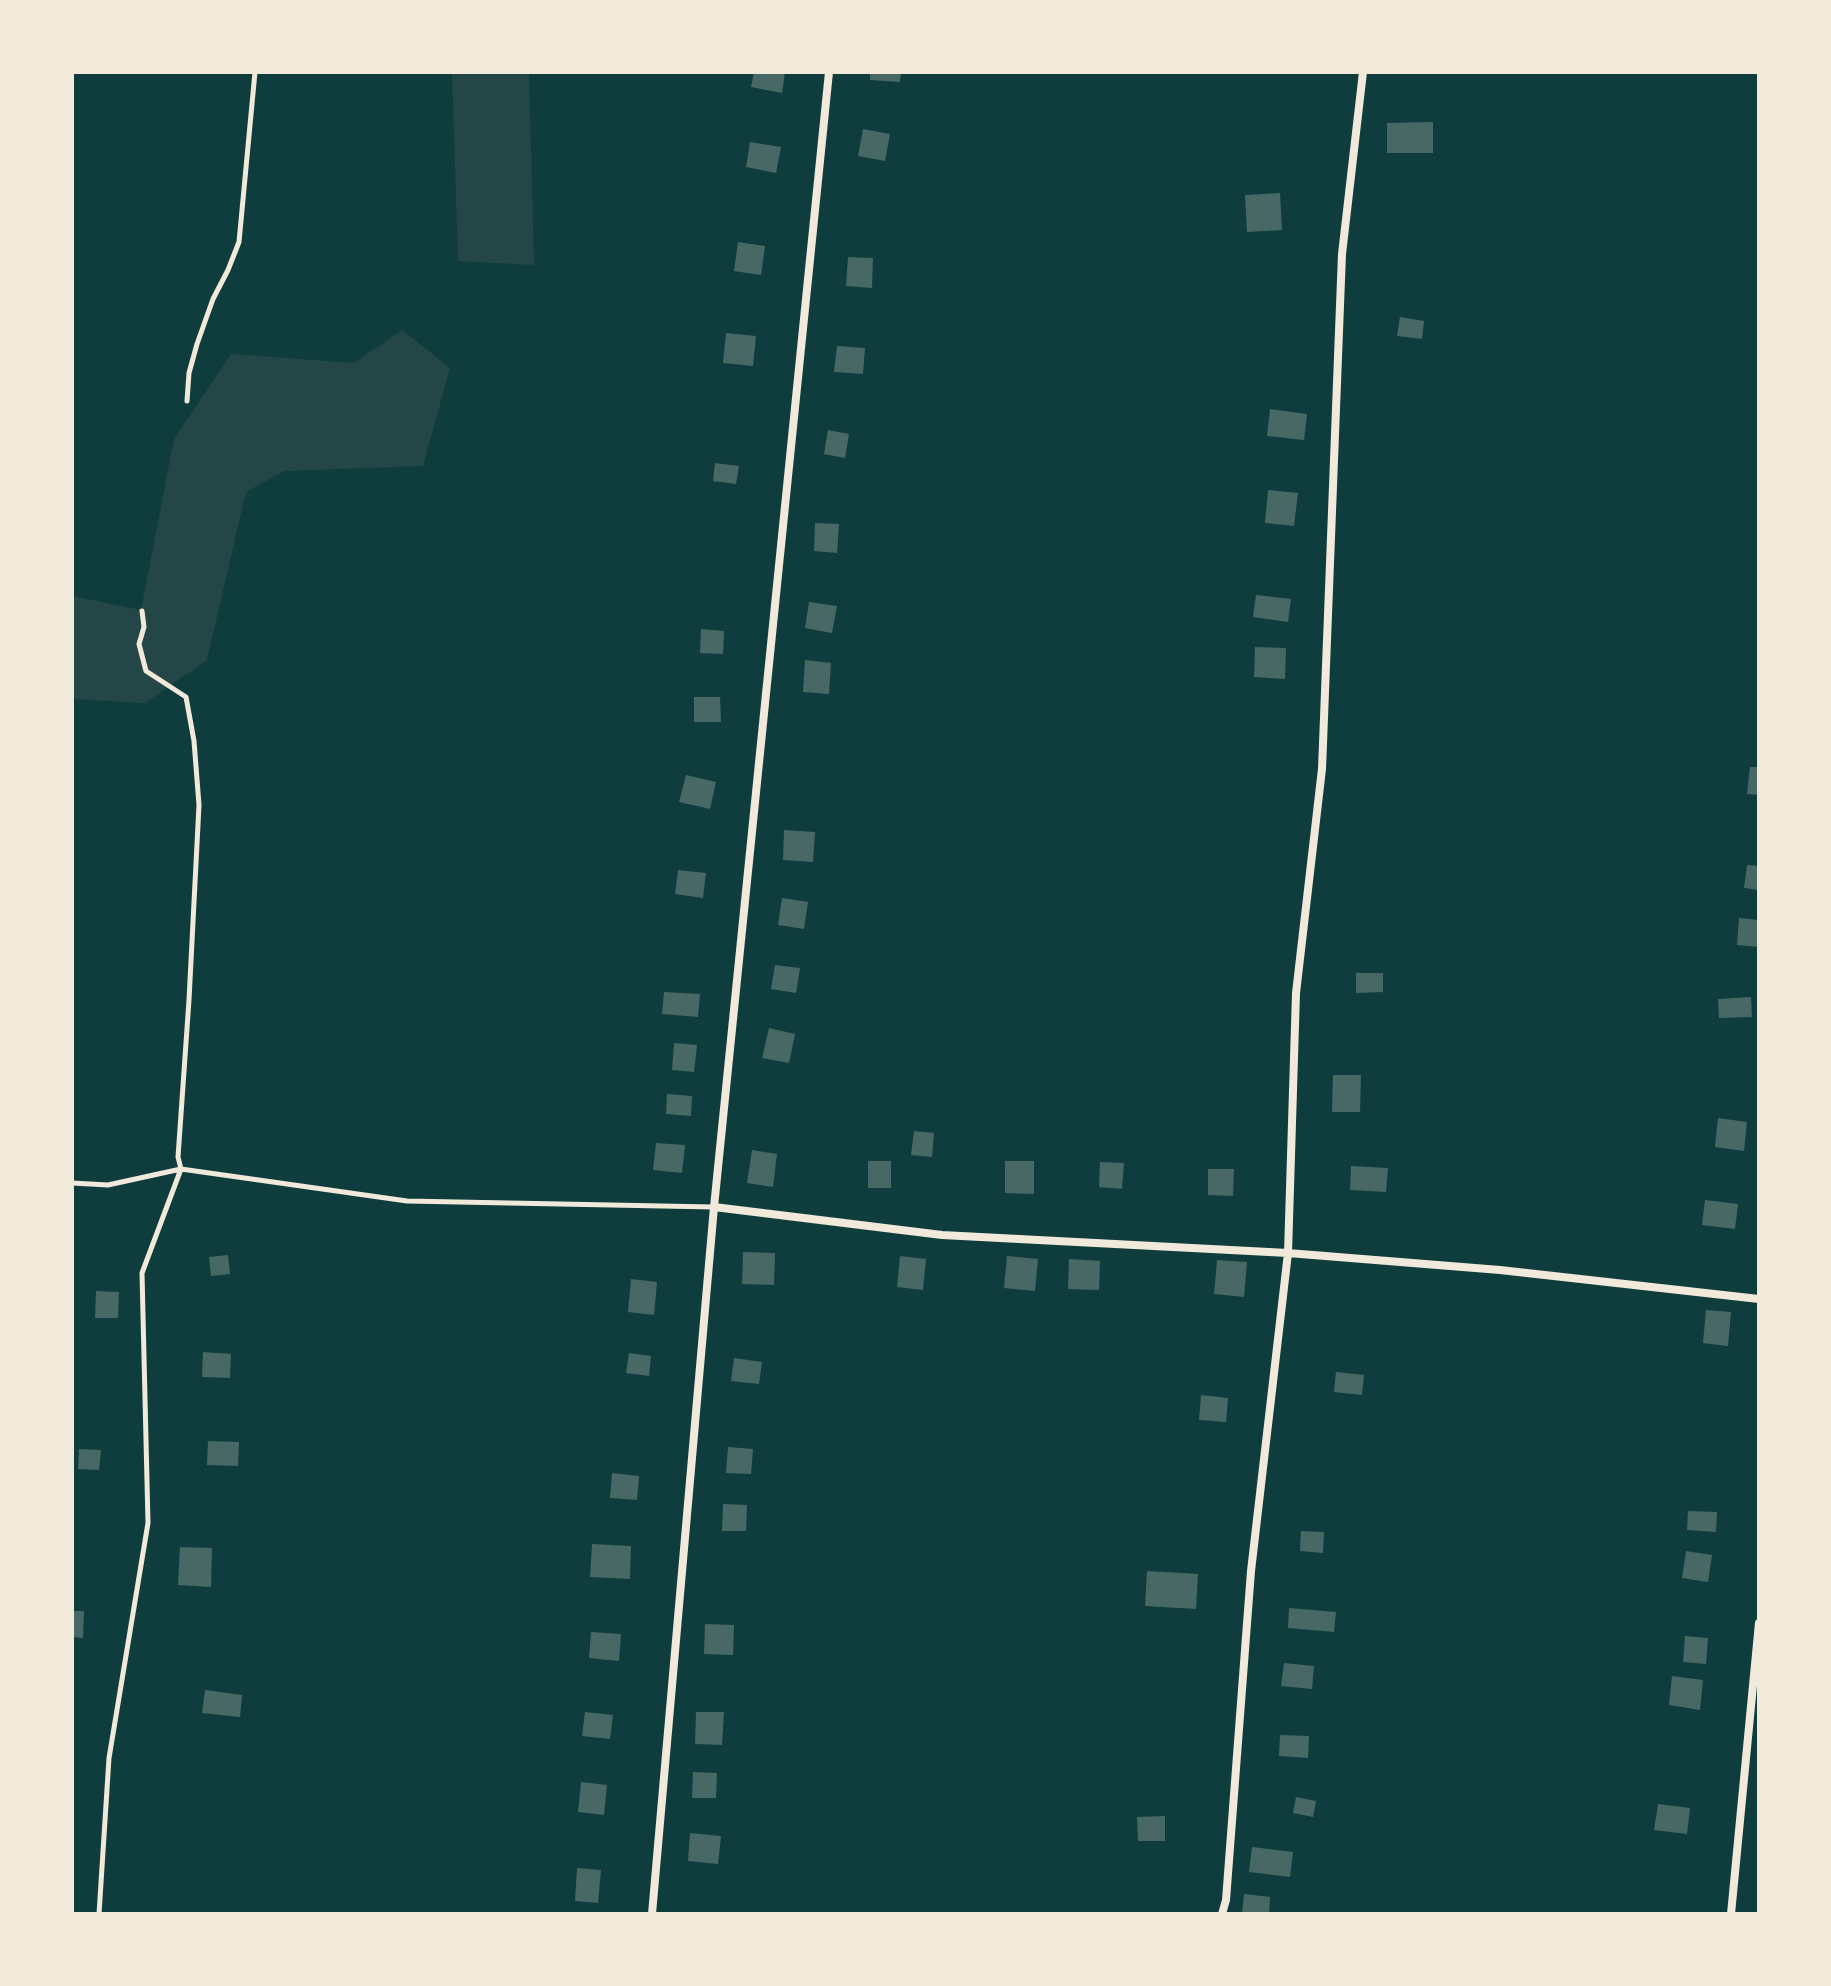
<!DOCTYPE html>
<html>
<head>
<meta charset="utf-8">
<style>
  body { margin:0 }
  #map { position:relative; width:1831px; height:1986px; overflow:hidden; background:#0f3d3e; font-family:Inter,sans-serif }
  canvas { display:block }
  .frame { position:absolute; inset:0; border:74px solid #f1e9da; pointer-events:none }
</style>
</head>
<body>
<div id="map">
<canvas width="1831" height="1986"></canvas>
<div class="frame"></div>
</div>
<script>
const ctx = document.querySelector('canvas').getContext('2d');
ctx.lineJoin = 'round';
function fillPath(path, color) {
  ctx.fillStyle = color;
  ctx.fill(path, 'evenodd');
}
function toPath(rows) {
  const path = new Path2D();
  for (const r of rows) {
    path.moveTo(r[0], r[1]);
    for (let i = 2; i < r.length; i += 2) path.lineTo(r[i], r[i + 1]);
  }
  return path;
}
function trace(path, color, width, dash) {
  ctx.strokeStyle = color;
  ctx.lineWidth = width;
  ctx.lineCap = dash ? 'butt' : 'round';
  ctx.setLineDash(dash || []);
  ctx.stroke(path);
}
const green = toPath([
  [452,72,529,72,534,265,458,261],
  [402,330,450,368,423,466,284,471,246,492,207,660,145,703,72,699,72,596,141,610,174,439,231,354,354,363]
]);
const building = toPath([
  [754,72,785,72,782,93,751,87],
  [870,72,901,72,900,82,870,80],
  [1433,122,1433,153,1387,153,1387,123],
  [863,129,890,134,885,161,858,156],
  [750,142,781,147,776,173,746,167],
  [1280,193,1282,230,1247,232,1245,195],
  [738,242,765,246,761,275,734,271],
  [848,257,873,258,872,288,846,286],
  [1400,317,1424,321,1422,339,1397,336],
  [726,333,756,336,753,366,723,363],
  [837,346,865,348,863,374,834,372],
  [1270,409,1307,414,1304,440,1267,436],
  [828,430,849,434,845,458,824,454],
  [715,463,739,466,736,484,713,481],
  [1268,490,1298,493,1294,526,1265,523],
  [815,523,839,524,837,553,814,551],
  [1256,595,1291,599,1288,622,1253,617],
  [809,602,837,606,832,633,805,628],
  [701,629,724,631,723,654,700,653],
  [1255,647,1286,648,1285,679,1254,677],
  [805,660,831,663,829,694,803,692],
  [694,697,720,697,721,722,694,722],
  [1750,767,1759,767,1759,795,1747,794],
  [686,775,716,782,710,809,679,802],
  [784,830,815,832,813,862,783,860],
  [1747,865,1759,866,1759,890,1744,888],
  [678,870,706,873,703,898,675,894],
  [782,898,808,902,804,929,778,925],
  [1739,918,1759,920,1759,947,1737,945],
  [775,965,800,968,796,993,771,989],
  [1356,973,1383,973,1383,992,1356,993],
  [664,992,700,994,698,1017,662,1014],
  [1751,997,1752,1017,1719,1018,1718,999],
  [769,1028,795,1034,789,1063,762,1058],
  [674,1043,697,1045,694,1072,672,1070],
  [1333,1075,1361,1075,1360,1112,1332,1112],
  [667,1094,692,1096,691,1116,666,1114],
  [1718,1118,1747,1122,1744,1151,1715,1147],
  [914,1131,934,1133,932,1157,911,1155],
  [656,1143,685,1145,682,1173,653,1170],
  [752,1150,777,1154,773,1187,747,1183],
  [868,1161,891,1161,891,1188,868,1188],
  [1005,1161,1034,1161,1034,1194,1005,1193],
  [1100,1162,1124,1163,1122,1189,1099,1187],
  [1351,1166,1388,1168,1386,1192,1350,1190],
  [1208,1169,1234,1169,1233,1196,1208,1195],
  [1705,1200,1738,1204,1735,1229,1702,1225],
  [743,1252,775,1253,774,1285,742,1284],
  [228,1255,230,1274,211,1276,209,1257],
  [900,1256,926,1259,923,1290,897,1287],
  [1007,1256,1038,1259,1035,1291,1004,1288],
  [1069,1259,1100,1261,1099,1290,1068,1289],
  [1217,1260,1247,1262,1244,1297,1214,1294],
  [631,1279,657,1282,654,1315,628,1312],
  [96,1291,119,1292,118,1318,95,1318],
  [1706,1310,1731,1312,1728,1346,1703,1343],
  [203,1352,231,1354,230,1378,202,1377],
  [629,1353,651,1356,649,1376,626,1373],
  [734,1358,762,1362,759,1384,731,1381],
  [1336,1372,1364,1375,1362,1395,1334,1392],
  [1201,1395,1228,1398,1226,1422,1199,1420],
  [208,1441,239,1442,238,1466,207,1465],
  [728,1447,753,1449,751,1474,726,1473],
  [79,1449,101,1450,99,1470,78,1469],
  [612,1473,639,1476,637,1500,610,1498],
  [723,1504,747,1505,746,1531,722,1531],
  [1688,1511,1717,1512,1716,1532,1687,1530],
  [1301,1531,1324,1532,1323,1553,1300,1551],
  [592,1544,631,1546,630,1579,590,1577],
  [180,1547,212,1548,211,1587,178,1585],
  [1686,1551,1712,1555,1708,1582,1682,1578],
  [1147,1571,1198,1574,1196,1609,1145,1606],
  [1289,1608,1336,1612,1334,1632,1288,1628],
  [72,1611,84,1611,83,1638,72,1637],
  [705,1624,734,1625,733,1655,704,1654],
  [591,1632,621,1634,619,1661,589,1658],
  [1685,1636,1708,1638,1706,1664,1683,1662],
  [1284,1663,1314,1666,1312,1689,1281,1686],
  [1672,1676,1703,1680,1700,1710,1669,1705],
  [205,1690,242,1695,240,1717,202,1713],
  [585,1712,613,1715,610,1739,582,1736],
  [696,1712,724,1712,722,1745,695,1744],
  [1280,1735,1309,1736,1308,1758,1279,1756],
  [693,1772,717,1773,716,1798,692,1798],
  [581,1782,607,1785,604,1815,578,1812],
  [1296,1797,1316,1801,1313,1817,1293,1813],
  [1658,1804,1690,1808,1687,1834,1654,1830],
  [1165,1816,1165,1841,1138,1841,1137,1817],
  [690,1833,721,1836,718,1864,688,1861],
  [1252,1847,1293,1852,1290,1877,1249,1872],
  [577,1868,601,1870,598,1903,575,1901],
  [1244,1894,1270,1897,1269,1914,1242,1914]
]);
const service = toPath([
  [187,401,189,373,197,344,213,299,228,270,239,242,255,72],
  [72,1183,108,1185,181,1169,407,1201,713,1207],
  [99,1914,109,1758,148,1523,142,1273,181,1169,178,1157,189,1000,199,805,194,741,186,697,146,671,139,644,144,627,142,611]
]);
const minor = toPath([
  [714,1207,942,1235,1288,1253,1500,1270,1759,1299],
  [652,1914,714,1207,829,72],
  [1222,1914,1226,1900,1251,1571,1288,1253,1296,993,1322,769,1342,254,1363,72],
  [1731,1914,1759,1623]
]);
fillPath(green, '#244646');
fillPath(building, '#486865');
trace(service, '#f1e9da', 5);
trace(minor, '#f1e9da', 8);
</script>
</body>
</html>
